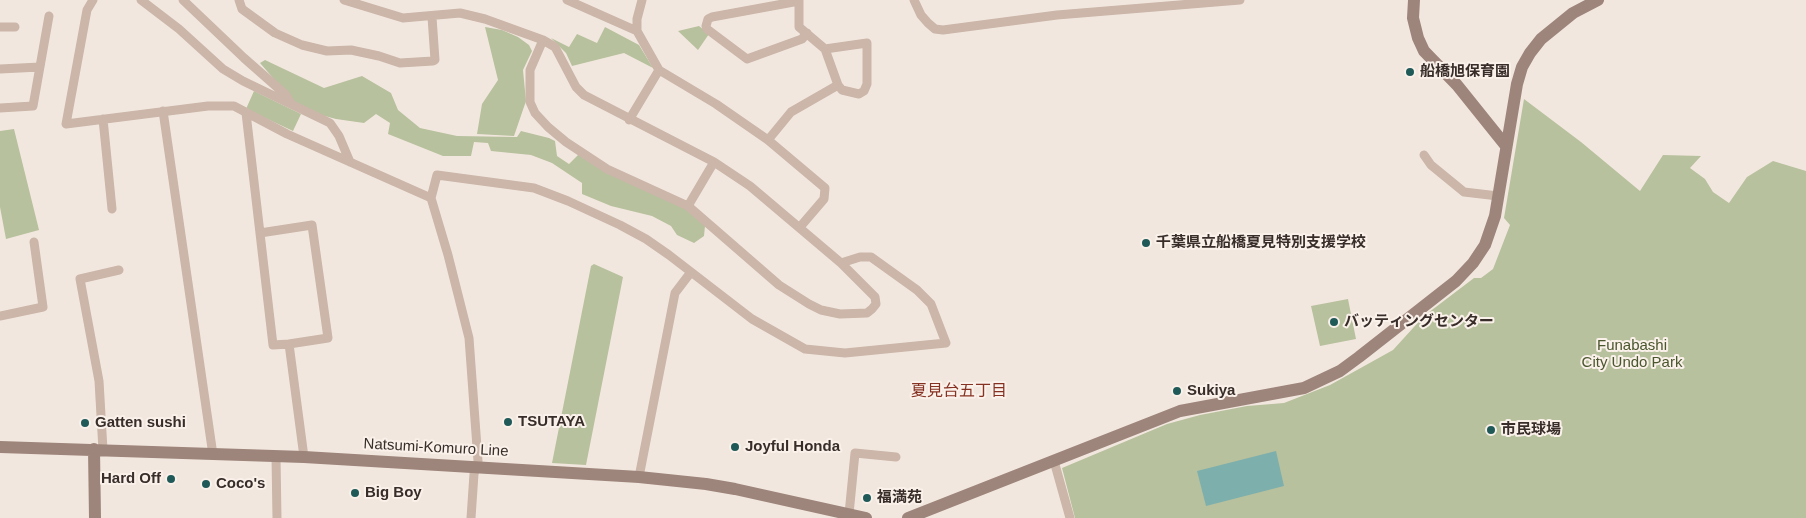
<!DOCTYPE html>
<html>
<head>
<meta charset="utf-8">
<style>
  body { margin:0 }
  canvas { display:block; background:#f2e7de }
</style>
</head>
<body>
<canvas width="1806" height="518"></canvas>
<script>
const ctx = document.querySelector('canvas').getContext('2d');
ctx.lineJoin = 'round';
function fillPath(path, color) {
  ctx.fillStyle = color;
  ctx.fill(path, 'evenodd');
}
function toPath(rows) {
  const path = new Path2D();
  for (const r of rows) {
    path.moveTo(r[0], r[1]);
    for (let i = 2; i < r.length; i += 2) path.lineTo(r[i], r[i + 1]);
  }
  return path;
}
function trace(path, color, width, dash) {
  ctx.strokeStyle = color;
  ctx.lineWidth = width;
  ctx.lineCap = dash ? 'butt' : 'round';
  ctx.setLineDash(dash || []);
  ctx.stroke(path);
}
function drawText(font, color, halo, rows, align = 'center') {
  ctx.font = font + ' Arial,"Noto Sans JP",sans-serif';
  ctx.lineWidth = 4;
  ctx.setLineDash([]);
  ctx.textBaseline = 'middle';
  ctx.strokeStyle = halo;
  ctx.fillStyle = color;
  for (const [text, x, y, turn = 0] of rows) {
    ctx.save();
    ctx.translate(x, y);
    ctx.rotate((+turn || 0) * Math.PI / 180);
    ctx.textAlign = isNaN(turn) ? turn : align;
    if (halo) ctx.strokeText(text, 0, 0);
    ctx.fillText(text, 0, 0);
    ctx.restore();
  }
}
const green = toPath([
  [699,26,709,34,698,50,678,31],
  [485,27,502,30,518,37,529,45,532,51,523,70,526,101,514,136,477,134,482,104,498,80],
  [605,27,639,45,653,68,624,53,572,66,566,53,551,38,569,47,577,34,597,43],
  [265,60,324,88,362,76,391,93,398,110,420,128,457,136,517,137,521,131,549,138,555,141,557,156,569,164,579,154,683,206,705,226,704,236,694,243,677,235,671,226,652,216,611,206,582,194,582,183,552,163,531,155,491,151,488,143,474,142,471,156,443,156,388,134,390,123,376,114,364,123,336,119,321,115,293,101,260,63],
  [254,91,301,114,293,131,246,109],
  [1524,99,1581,142,1640,191,1663,155,1701,156,1690,168,1705,179,1713,192,1729,203,1747,177,1773,161,1806,171,1806,518,1075,518,1062,468,1167,424,1200,415,1247,406,1284,403,1330,385,1393,350,1424,316,1474,278,1481,278,1493,269,1510,225,1504,218],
  [14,129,39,230,6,239,0,207,0,131],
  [594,264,623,277,586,465,552,463,591,266],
  [1348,299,1356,339,1320,346,1311,306]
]);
const water = toPath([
  [1276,451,1284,486,1206,506,1197,471]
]);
const street = toPath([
  [93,0,87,10,66,124,208,106,234,106,287,134,431,198],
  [141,0,179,29,223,69,243,81,330,123,339,136,350,162],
  [183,0,244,58,286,95,291,104],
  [239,0,242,9,275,33,302,45,327,51,351,50,379,56,400,63,433,61,435,60,432,17],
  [344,0,403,18,460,13,485,19,543,40,555,47,576,87,584,95,714,162,750,186,841,263,875,297,876,304,872,309,867,313,840,314,821,310,809,304,779,285,688,206,607,169,566,142,548,127,535,113,530,102,530,70,543,40],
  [567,0,637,31],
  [799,0,799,27,825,49,838,85,842,90,859,94,864,91,867,84,867,43,825,49],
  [914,0,921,15,928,23,935,29,943,30,1057,15,1240,0],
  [799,1,712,17,708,19,706,26,707,29,747,59,802,39,807,33],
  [0,27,15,27],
  [0,69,40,67],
  [659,70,716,104,768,140,825,188,824,199,800,227],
  [0,108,33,106,49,16],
  [163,111,213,455],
  [246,113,273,345,289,344,304,457],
  [103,119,112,209],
  [629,120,659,70,637,31,637,19,642,0],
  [768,140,791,112,838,85],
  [1424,155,1431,165,1464,192,1498,196],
  [688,206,714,162],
  [260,233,312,225,328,338,289,344],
  [0,316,43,307,34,242],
  [103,450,99,381,80,279,119,270],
  [276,457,277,518],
  [1054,461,1070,518],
  [639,477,675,293,691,272],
  [849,514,855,453,896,457],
  [471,518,474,474,478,461,469,338,448,255,431,198,437,175,534,188,568,201,620,225,646,239,669,255,752,319,805,349,845,353,946,343,931,304,917,290,871,257,860,257,841,263]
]);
const secondary = toPath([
  [1414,0,1413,18,1418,38,1424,51,1457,85,1506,146],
  [0,447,304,457,639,477,706,484,735,489,866,518],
  [94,449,95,518],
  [908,518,1180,411,1304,388,1340,371,1359,357,1456,281,1473,263,1485,245,1495,216,1517,84,1522,67,1530,53,1541,39,1573,13,1598,0]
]);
const markers = [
  [1410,72,5,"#1f5958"],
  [1146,243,5,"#1f5958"],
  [1334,322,5,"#1f5958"],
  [1177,391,5,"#1f5958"],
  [508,422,5,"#1f5958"],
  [85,423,5,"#1f5958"],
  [1491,430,5,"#1f5958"],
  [735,447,5,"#1f5958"],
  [171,479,5,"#1f5958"],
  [206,484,5,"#1f5958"],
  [355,493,5,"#1f5958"],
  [867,498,5,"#1f5958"]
];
const poiNames = [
  ["船橋旭保育園",1420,72],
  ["千葉県立船橋夏見特別支援学校",1156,243],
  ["バッティングセンター",1344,322],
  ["Sukiya",1187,391],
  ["TSUTAYA",518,422],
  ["Gatten sushi",95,423],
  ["市民球場",1501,430],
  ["Joyful Honda",745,447],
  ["Hard Off",161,479,"right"],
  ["Coco's",216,484],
  ["Big Boy",365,493],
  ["福満苑",877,498]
];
const parkNames = [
  ["Funabashi",1632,346],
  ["City Undo Park",1632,363]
];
const streetNames = [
  ["Natsumi-Komuro Line",436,448,3]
];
const neighbourhoodNames = [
  ["夏見台五丁目",959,392]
];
fillPath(green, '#b8c19e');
fillPath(water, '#7dafad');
trace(street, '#cbb6a9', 9);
trace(secondary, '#9e857b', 12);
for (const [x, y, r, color] of markers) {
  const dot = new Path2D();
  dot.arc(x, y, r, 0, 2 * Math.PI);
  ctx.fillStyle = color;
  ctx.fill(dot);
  trace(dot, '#faf1ea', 2);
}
drawText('bold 15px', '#382d29', '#faf1ea', poiNames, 'left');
drawText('15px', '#4a562d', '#faf1ea', parkNames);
drawText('15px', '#382d29', '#faf1ea', streetNames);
drawText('16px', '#863223', '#faf1ea', neighbourhoodNames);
</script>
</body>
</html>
